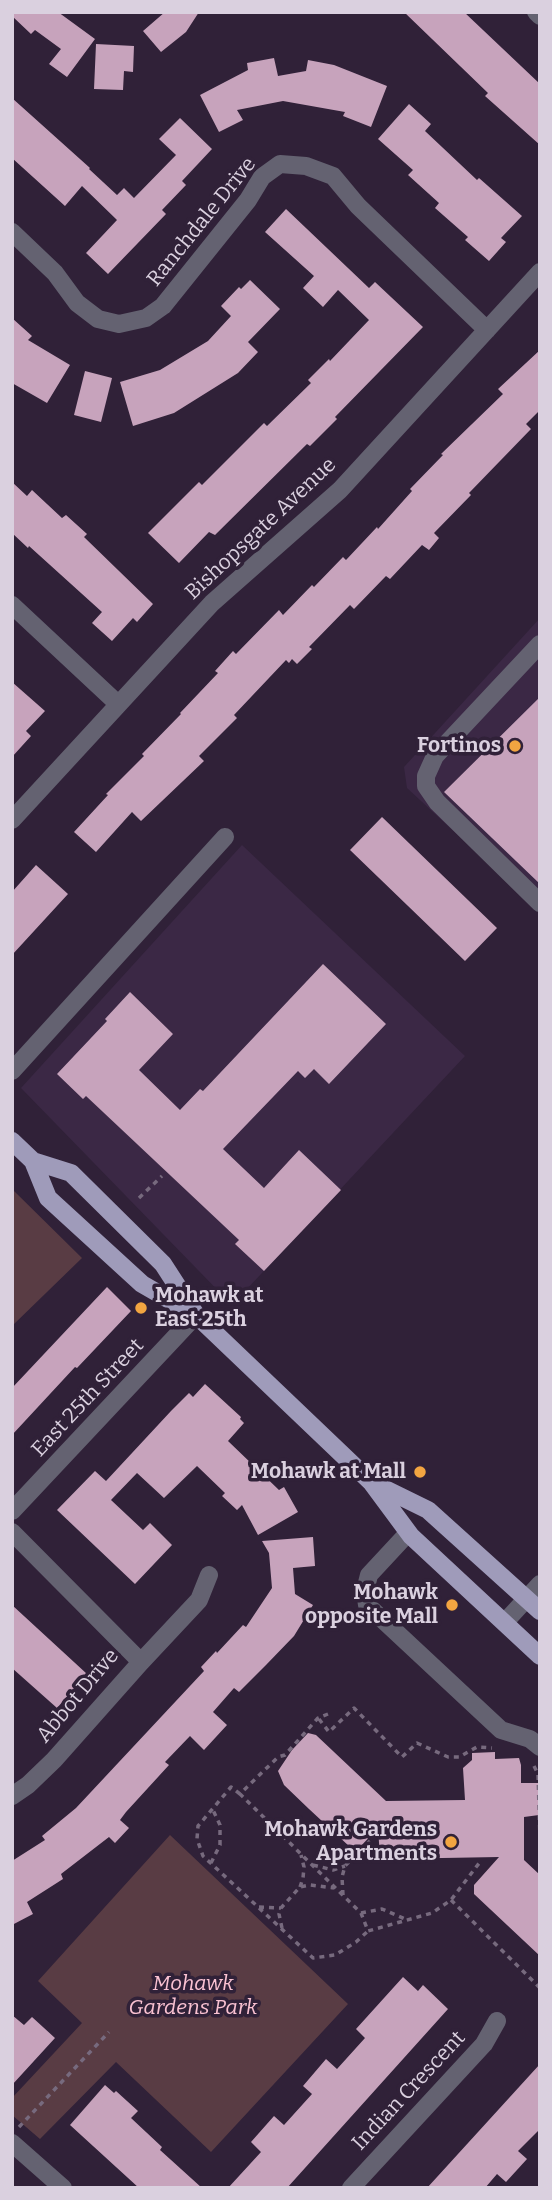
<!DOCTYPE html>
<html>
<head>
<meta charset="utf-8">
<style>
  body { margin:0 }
  #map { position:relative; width:552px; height:2200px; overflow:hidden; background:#302138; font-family:Bitter,serif }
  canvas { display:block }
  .frame { position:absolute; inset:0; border:14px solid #dad0df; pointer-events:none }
</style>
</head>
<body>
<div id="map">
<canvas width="552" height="2200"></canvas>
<div class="frame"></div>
</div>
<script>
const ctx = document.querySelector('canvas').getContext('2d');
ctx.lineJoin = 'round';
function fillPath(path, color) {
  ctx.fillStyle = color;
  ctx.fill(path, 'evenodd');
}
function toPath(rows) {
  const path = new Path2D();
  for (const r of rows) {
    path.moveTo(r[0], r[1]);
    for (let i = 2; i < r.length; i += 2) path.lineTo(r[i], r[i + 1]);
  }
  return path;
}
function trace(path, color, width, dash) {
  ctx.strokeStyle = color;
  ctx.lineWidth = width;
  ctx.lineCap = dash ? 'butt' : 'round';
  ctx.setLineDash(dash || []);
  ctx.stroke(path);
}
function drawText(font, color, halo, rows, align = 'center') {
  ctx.font = font + ' Bitter,serif';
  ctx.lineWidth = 7;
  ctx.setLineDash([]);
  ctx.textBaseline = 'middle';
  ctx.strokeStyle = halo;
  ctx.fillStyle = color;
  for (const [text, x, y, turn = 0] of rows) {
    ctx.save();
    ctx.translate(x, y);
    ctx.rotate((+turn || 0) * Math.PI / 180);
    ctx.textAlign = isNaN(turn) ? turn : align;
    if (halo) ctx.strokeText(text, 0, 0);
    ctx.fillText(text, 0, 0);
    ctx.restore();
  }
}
const built = toPath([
  [540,618,540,911,407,788,404,767],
  [242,845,465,1056,232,1305,21,1088]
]);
const green = toPath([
  [12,1189,82,1258,12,1326],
  [170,1835,348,2004,211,2152,116,2062,40,2139,12,2115,12,2098,82,2023,38,1981]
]);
const building = toPath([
  [12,12,58,12,95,39,67,77,49,64,61,49,35,30,31,34,12,16],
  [165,12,199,12,186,32,161,52,143,31],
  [404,12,464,12,540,84,540,145,485,96,488,93],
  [96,44,134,46,133,72,124,71,123,90,94,89],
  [274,58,278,76,306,71,308,60,334,65,387,86,371,127,343,116,345,112,283,101,237,110,243,120,219,132,200,95,248,70,247,63],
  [12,98,90,168,89,169,117,195,124,188,134,198,176,155,159,139,180,118,212,149,182,181,186,185,162,210,166,214,108,274,86,253,117,220,82,186,65,206,12,158],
  [409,104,431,124,425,131,477,180,479,178,522,216,501,238,506,242,489,261,465,240,468,237,435,208,439,203,408,175,413,170,378,139],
  [286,209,369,288,375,282,423,327,335,417,337,419,310,446,307,444,215,535,209,532,179,563,148,533,199,482,202,485,264,423,267,426,311,383,308,380,329,359,330,361,369,320,338,290,323,307,303,288,314,276,265,232],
  [250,280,280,309,248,342,258,352,238,373,174,413,133,426,120,382,160,370,208,341,231,316,221,306,239,287,241,289],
  [12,318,32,336,28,340,70,365,47,403,12,383],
  [540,350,540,410,526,424,531,429,469,493,471,495,434,533,439,538,429,550,422,545,390,579,386,576,354,609,350,605,309,647,312,649,297,664,292,659,289,663,286,660,234,715,237,718,199,756,204,761,141,821,132,812,96,852,74,832,108,795,106,794,144,756,142,754,181,714,180,713,218,673,215,671,233,651,236,654,279,610,283,615,312,585,314,587,343,557,346,560,377,527,378,529,412,491,410,489,443,455,441,454,503,394,498,389],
  [85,371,112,378,101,422,74,415],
  [12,482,27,496,32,490,62,518,66,515,87,534,84,537,153,604,137,622,133,618,112,641,92,623,102,612,29,546,28,548,12,533],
  [12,682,45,711,26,731,31,736,12,757],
  [540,697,540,884,444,792],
  [382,817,497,928,465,961,350,850],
  [36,865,68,894,12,955,12,892],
  [323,964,386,1024,329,1084,314,1069,305,1078,298,1071,223,1149,264,1188,299,1150,341,1190,264,1271,235,1244,239,1240,86,1096,83,1099,57,1074,107,1021,105,1019,130,992,173,1034,139,1070,180,1110,200,1089,203,1091],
  [107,1287,131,1311,77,1368,75,1367,12,1435,12,1388],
  [205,1384,241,1417,240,1419,244,1423,228,1441,279,1490,284,1487,298,1512,258,1535,242,1505,237,1510,222,1496,225,1493,197,1466,164,1498,137,1473,111,1500,143,1530,150,1523,172,1545,135,1584,57,1510,95,1471,106,1481,171,1411,189,1393,193,1397],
  [313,1537,315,1566,293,1568,295,1594,313,1605,294,1636,266,1665,239,1692,234,1688,213,1712,227,1725,204,1750,190,1736,165,1762,169,1765,126,1812,120,1820,129,1828,115,1843,109,1837,61,1874,63,1879,27,1902,33,1914,12,1925,12,1861,45,1840,42,1836,76,1808,204,1671,201,1667,216,1651,217,1653,243,1625,246,1627,272,1588,269,1553,262,1541],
  [12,1605,87,1674,57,1708,12,1668],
  [308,1733,316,1735,386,1801,465,1800,463,1768,472,1760,472,1753,495,1752,495,1759,519,1758,521,1765,521,1783,540,1783,539,1815,524,1817,524,1860,540,1875,540,1956,474,1894,474,1885,499,1857,386,1859,380,1857,378,1828,360,1847,350,1847,309,1809,284,1785,278,1771,292,1750],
  [403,1977,418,1991,423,1985,448,2009,287,2188,228,2188,261,2152,251,2142,274,2116,284,2125,312,2094,303,2086,326,2059,337,2069,365,2038,356,2029],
  [12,2015,24,2025,32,2017,55,2038,12,2085],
  [540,2064,540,2129,518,2151,527,2159,506,2182,497,2174,485,2188,427,2188],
  [105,2085,114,2093,116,2091,138,2111,131,2118,162,2147,160,2150,202,2188,139,2188,70,2125]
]);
const path = toPath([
  [139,1198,162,1176],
  [328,1714,318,1718,285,1755,278,1757,240,1794,361,1913,368,1931,432,1913,451,1900,480,1862],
  [319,1719,329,1732,354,1708,402,1757,417,1743,448,1757,459,1757,477,1747,492,1748],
  [534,1766,538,1774,540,1840],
  [240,1794,231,1787,198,1826,197,1839,203,1856,313,1958,335,1955,356,1942,368,1931],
  [211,1863,220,1845,220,1825,212,1808],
  [313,1865,333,1870,345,1866],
  [300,1887,303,1878,304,1867,301,1855],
  [343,1895,342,1877,345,1866,370,1841],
  [451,1900,540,1988],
  [259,1907,281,1908],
  [361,1913,382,1909,405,1919],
  [282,1928,279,1914,281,1908,300,1887,310,1885,334,1888],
  [19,2127,109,2032]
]);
const minor = toPath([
  [536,12,540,16],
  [12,232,55,273,77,303,98,319,119,324,146,318,163,306,248,200,262,177,280,164,306,166,333,176,358,206,487,330],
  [12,605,118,704],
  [540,644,435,756,426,776,426,786,437,802,540,903],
  [12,820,212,603,340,490,540,272],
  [12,1071,225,837],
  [12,1511,196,1315],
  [12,1532,141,1662],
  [408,1533,369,1575,365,1591,367,1605,501,1730,530,1739,540,1747],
  [505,1622,540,1584],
  [12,1796,28,1785,54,1760,141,1662,199,1600,209,1575],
  [12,2143,63,2188],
  [351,2188,484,2044,497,2021]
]);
const major = toPath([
  [12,1141,33,1161,48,1198,142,1284,194,1314],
  [33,1161,71,1173,163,1264,196,1315,371,1482,411,1536,540,1656],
  [375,1484,428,1510,540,1611]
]);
const markers = [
  [515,746,7,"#f2a541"],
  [141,1308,7,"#f2a541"],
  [420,1472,7,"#f2a541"],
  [452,1605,7,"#f2a541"],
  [451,1842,7,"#f2a541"]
];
const streetNames = [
  ["Ranchdale Drive",202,222,-51],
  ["Bishopsgate Avenue",261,529,-43],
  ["East 25th Street",88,1398,-47],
  ["Abbot Drive",78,1696,-50],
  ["Indian Crescent",409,2091,-47]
];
const poiNames = [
  ["Fortinos",501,746],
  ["Mohawk at",155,1296,"left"],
  ["East 25th",155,1320,"left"],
  ["Mohawk at Mall",406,1472],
  ["Mohawk",438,1593],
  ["opposite Mall",438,1617],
  ["Mohawk Gardens",437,1830],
  ["Apartments",437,1854]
];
const parkNames = [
  ["Mohawk",193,1984],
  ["Gardens Park",193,2008]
];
fillPath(built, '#3b2845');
fillPath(green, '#593c44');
fillPath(building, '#c7a3bc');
trace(path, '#776a7e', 3.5, [5, 5]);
trace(minor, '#646271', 18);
trace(major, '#9f9bba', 18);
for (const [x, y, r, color] of markers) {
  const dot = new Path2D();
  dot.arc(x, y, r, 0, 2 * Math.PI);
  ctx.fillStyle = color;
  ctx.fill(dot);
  trace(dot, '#302138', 2.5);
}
drawText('21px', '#dad0df', '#302138', streetNames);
drawText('bold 21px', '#dad0df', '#302138', poiNames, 'right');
drawText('italic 21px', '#fac2d2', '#302138', parkNames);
</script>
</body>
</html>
